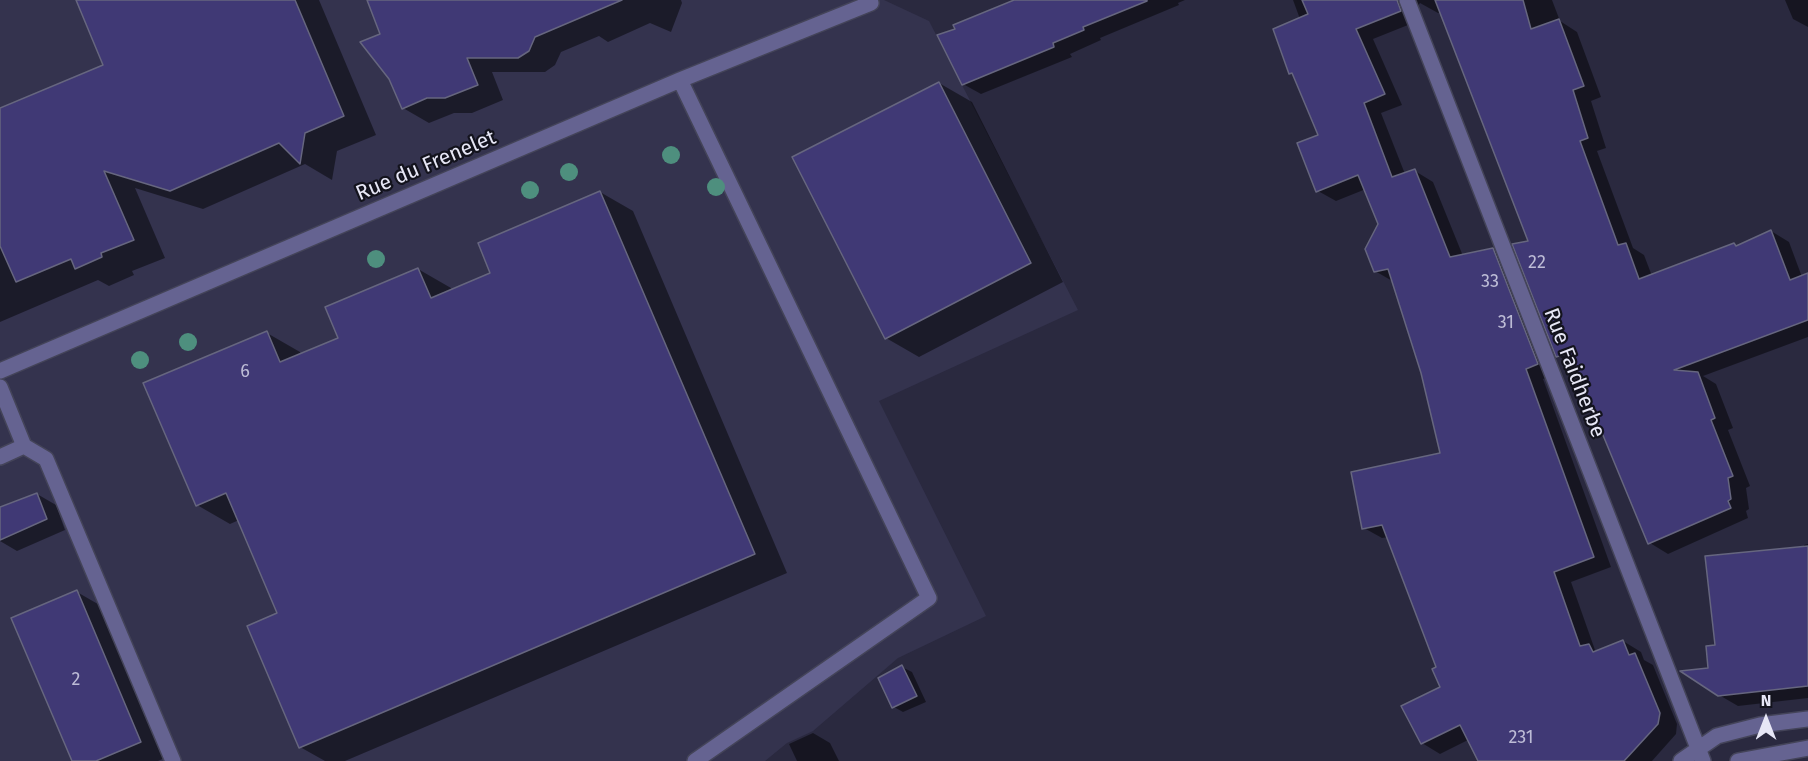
<!DOCTYPE html>
<html>
<head>
<meta charset="utf-8">
<style>
  body { margin:0 }
  #map { position:relative; width:1808px; height:761px; overflow:hidden; background:#2a293f; font-family:"Fira Sans",sans-serif }
  canvas { display:block }
  .north { position:absolute; left:1736px; top:689px; width:60px; height:60px; -webkit-text-stroke:4px #13131d; paint-order:stroke; rotate:0deg; font-size:16px; font-weight:700; line-height:24px; text-align:center; color:#e7e7f6 }
  .north::after { content:''; display:block; margin:auto; width:21px; height:27px; background:#e7e7f6; clip-path:polygon(50% 0,100% 100%,50% 72%,0 100%) }
</style>
</head>
<body>
<div id="map">
<canvas width="1808" height="761"></canvas>
<div class="north">N</div>
</div>
<script>
const ctx = document.querySelector('canvas').getContext('2d');
ctx.lineJoin = 'round';
function fillPath(path, color) {
  ctx.fillStyle = color;
  ctx.fill(path, 'evenodd');
}
function toPath(rows) {
  const path = new Path2D();
  for (const r of rows) {
    path.moveTo(r[0], r[1]);
    for (let i = 2; i < r.length; i += 2) path.lineTo(r[i], r[i + 1]);
  }
  return path;
}
function trace(path, color, width, dash) {
  ctx.strokeStyle = color;
  ctx.lineWidth = width;
  ctx.lineCap = dash ? 'butt' : 'round';
  ctx.setLineDash(dash || []);
  ctx.stroke(path);
}
function drawText(font, color, halo, rows, align = 'center') {
  ctx.font = font + ' "Fira Sans",sans-serif';
  ctx.lineWidth = 4.5;
  ctx.setLineDash([]);
  ctx.textBaseline = 'middle';
  ctx.strokeStyle = halo;
  ctx.fillStyle = color;
  for (const [text, x, y, turn = 0] of rows) {
    ctx.save();
    ctx.translate(x, y);
    ctx.rotate((+turn || 0) * Math.PI / 180);
    ctx.textAlign = isNaN(turn) ? turn : align;
    if (halo) ctx.strokeText(text, 0, 0);
    ctx.fillText(text, 0, 0);
    ctx.restore();
  }
}
const built = toPath([
  [0,0,884,0,929,21,1078,310,879,401,986,616,898,658,813,731,787,743,765,761,0,761]
]);
const shadow = toPath([
  [77,0,319,0,376,135,337,151,332,180,305,164,203,209,135,188,165,258,132,271,134,275,109,286,98,280,0,322,0,110,105,65],
  [369,0,681,0,682,3,671,32,650,23,608,42,599,36,561,52,555,65,545,72,492,72,503,100,472,113,454,113,429,123,403,108,382,35],
  [1019,0,1185,0,1178,3,1179,5,1100,38,1101,40,1070,54,1072,57,981,94,963,84,956,29],
  [1293,0,1552,0,1560,21,1577,32,1601,97,1591,101,1606,148,1597,151,1633,248,1644,255,1652,276,1734,244,1738,247,1771,231,1789,242,1802,277,1808,274,1808,337,1703,376,1716,384,1733,428,1728,430,1750,486,1746,488,1749,509,1746,511,1748,518,1668,554,1650,543,1576,367,1558,356,1530,242,1441,12,1438,13,1420,3,1415,10,1418,21,1373,39,1402,105,1381,113,1405,174,1415,171,1433,182,1463,256,1493,250,1511,260,1556,375,1543,379,1611,567,1571,582,1595,650,1599,652,1623,641,1641,652,1644,660,1653,665,1677,724,1676,734,1652,761,1483,761,1578,685,1440,754,1422,743,1442,687,1438,667,1388,537,1382,538,1364,528,1442,455,1423,372,1394,282,1375,271,1379,224,1366,189,1336,201,1318,191,1320,135,1295,75,1290,73,1300,19],
  [1785,0,1808,0,1808,27,1793,19],
  [939,83,972,102,1063,282,919,357,886,338],
  [600,192,633,211,787,573,345,761,325,761,300,747,279,614,239,520,230,524,197,505,267,333,300,352,301,355,340,339,418,269,451,288,452,291,492,274],
  [37,494,56,505,65,530,17,551,0,541,0,509],
  [1808,544,1808,698,1738,706,1719,695,1710,670,1717,646,1804,548,1804,545],
  [77,592,103,607,167,757,158,761,74,761],
  [902,667,912,672,926,702,903,712,894,707],
  [813,733,830,743,839,761,797,761,789,744]
]);
const building = toPath([
  [76,0,295,0,344,116,305,133,300,164,279,143,170,191,104,171,134,240,101,253,102,257,75,269,71,259,16,282,0,246,0,108,103,65,76,0],
  [367,0,622,0,535,37,529,51,518,58,467,58,478,85,445,98,427,98,402,109,389,79,360,42,380,34,367,0],
  [1014,0,1147,0,1147,1,1083,27,1084,30,1053,43,1054,47,962,85,937,35,955,29,953,25,1014,0],
  [1302,0,1397,0,1401,11,1356,29,1385,94,1364,103,1392,177,1415,169,1450,257,1493,248,1538,364,1526,369,1594,557,1554,572,1580,646,1589,644,1593,652,1623,640,1629,655,1635,653,1660,713,1658,724,1624,761,1478,761,1460,725,1421,744,1401,706,1440,687,1432,669,1436,667,1382,525,1362,529,1351,472,1440,453,1421,373,1388,269,1374,272,1365,249,1378,224,1358,175,1316,192,1297,143,1318,135,1292,73,1289,74,1273,29,1308,14,1302,0],
  [1435,0,1523,0,1531,29,1559,19,1584,86,1573,90,1588,138,1580,141,1618,245,1626,243,1639,279,1734,243,1736,246,1771,230,1790,280,1808,273,1808,320,1674,370,1698,372,1715,418,1711,420,1733,476,1728,478,1731,499,1728,501,1731,508,1648,544,1569,353,1556,357,1512,244,1528,241,1435,0],
  [939,82,1031,263,885,339,792,157,939,82],
  [600,191,755,554,299,748,247,626,277,613,226,493,196,506,143,383,267,331,280,362,338,338,325,307,418,268,431,298,490,273,478,243,600,191],
  [37,493,47,519,0,540,0,507,37,493],
  [1808,546,1808,686,1718,696,1680,671,1708,668,1706,646,1715,645,1705,556,1808,546],
  [77,590,141,742,96,761,72,761,11,618,77,590],
  [902,665,917,696,892,708,878,678,902,665]
]);
const minor = toPath([
  [1407,0,1703,761],
  [680,80,929,598,695,761],
  [0,371,680,80,871,3],
  [0,387,24,446,46,459,173,761],
  [0,457,24,446],
  [1681,761,1717,736,1760,725,1808,719],
  [1738,761,1808,748]
]);
const trees = [
  [671,155],
  [569,172],
  [716,187],
  [530,190],
  [376,259],
  [188,342],
  [140,360]
];
const numberNames = [
  ["22",1537,263],
  ["33",1490,282],
  ["31",1506,323],
  ["6",245,372],
  ["2",76,680],
  ["231",1521,738]
];
const streetNames = [
  ["Rue du Frenelet",426,166,-23],
  ["Rue Faidherbe",1574,373,69]
];
fillPath(built, '#34334e');
fillPath(shadow, '#0007');
fillPath(building, '#403975');
trace(building, '#66667f', 1.5);
trace(minor, '#444459', 18);
trace(minor, '#656391', 15);
ctx.fillStyle = '#4e8f7e';
for (const [x, y] of trees) {
  ctx.beginPath();
  ctx.arc(x, y, 9, 0, 2 * Math.PI);
  ctx.fill();
}
drawText('18px', '#bdbcd6', null, numberNames);
drawText('21px', '#e7e7f6', '#13131d', streetNames);
</script>
</body>
</html>
